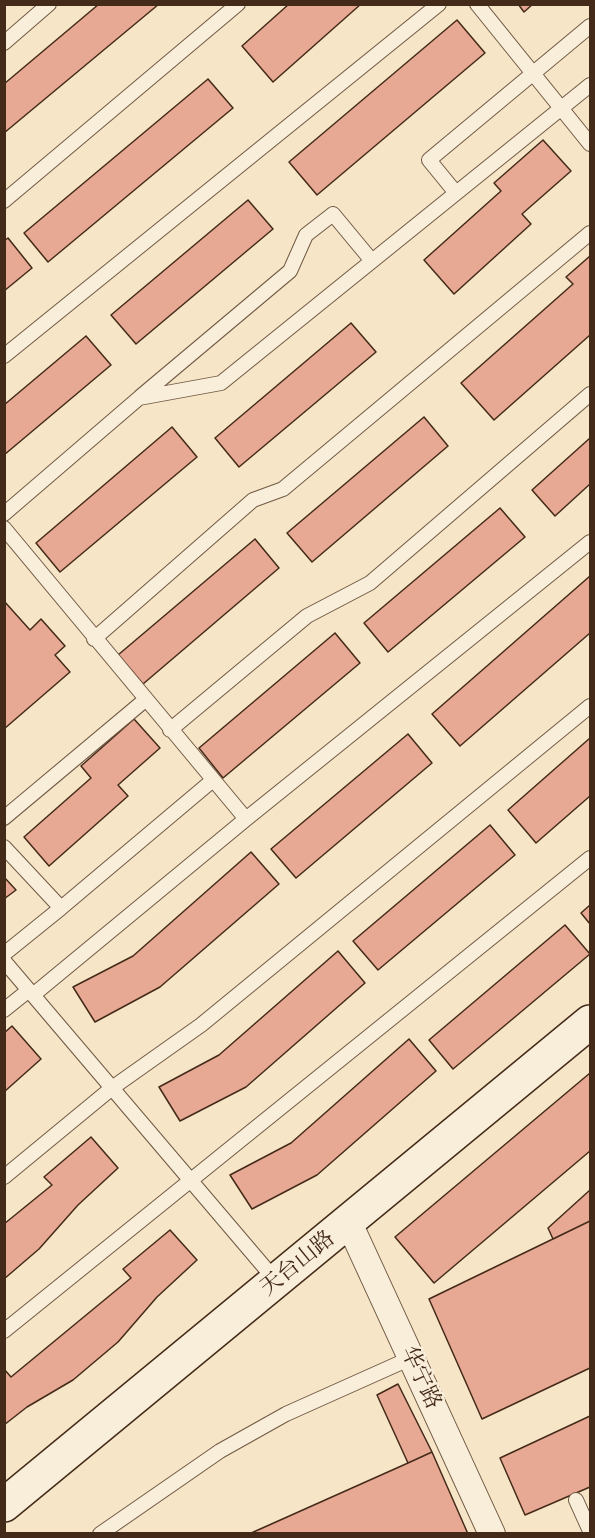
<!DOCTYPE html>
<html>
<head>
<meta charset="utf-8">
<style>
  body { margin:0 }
  #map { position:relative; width:595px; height:1538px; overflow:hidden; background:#f6e5c6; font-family:Alegreya,serif }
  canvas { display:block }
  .frame { position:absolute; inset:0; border:6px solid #442a18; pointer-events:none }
</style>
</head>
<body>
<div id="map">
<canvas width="595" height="1538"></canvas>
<div class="frame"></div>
</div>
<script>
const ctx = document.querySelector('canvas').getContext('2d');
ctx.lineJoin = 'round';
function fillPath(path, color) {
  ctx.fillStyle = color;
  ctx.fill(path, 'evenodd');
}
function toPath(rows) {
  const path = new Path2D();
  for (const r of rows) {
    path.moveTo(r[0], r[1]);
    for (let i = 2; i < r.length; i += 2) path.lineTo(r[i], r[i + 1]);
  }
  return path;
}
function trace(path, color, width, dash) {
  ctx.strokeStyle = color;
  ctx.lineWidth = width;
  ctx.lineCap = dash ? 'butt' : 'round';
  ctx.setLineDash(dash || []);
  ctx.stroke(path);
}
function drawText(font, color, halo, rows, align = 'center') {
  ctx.font = font + ' Alegreya,"Noto Serif SC",serif';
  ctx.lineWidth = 5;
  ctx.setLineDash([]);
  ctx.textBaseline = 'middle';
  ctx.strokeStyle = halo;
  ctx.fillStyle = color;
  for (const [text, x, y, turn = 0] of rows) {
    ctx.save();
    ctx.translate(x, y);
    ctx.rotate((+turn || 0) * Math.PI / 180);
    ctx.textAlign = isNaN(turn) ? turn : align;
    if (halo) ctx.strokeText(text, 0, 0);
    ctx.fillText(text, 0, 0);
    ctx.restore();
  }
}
const building = toPath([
  [99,4,159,4,4,133,4,84,99,4],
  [289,4,361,4,273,82,242,46,289,4],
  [518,4,533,4,524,12,518,4],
  [457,20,485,53,317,195,289,162,457,20],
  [208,79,233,108,48,262,24,233,208,79],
  [543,140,571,171,522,214,531,224,454,294,424,260,501,191,494,183,543,140],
  [248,200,273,229,136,344,111,315,248,200],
  [8,238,32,268,4,291,4,241,8,238],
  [590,256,590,335,494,420,461,383,573,284,566,277,590,256],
  [351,323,376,352,239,467,215,438,351,323],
  [86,336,111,365,4,455,4,405,86,336],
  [424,417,448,446,312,562,287,533,424,417],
  [172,427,197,457,60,572,36,543,172,427],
  [590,438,590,484,555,516,532,490,590,438],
  [500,508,525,537,388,652,364,623,500,508],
  [255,539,279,568,143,684,118,655,255,539],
  [590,576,590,633,460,746,432,714,590,576],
  [4,601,30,630,41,619,65,646,55,655,70,672,4,729,4,601],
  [335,633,360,663,223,778,199,748,335,633],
  [134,719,160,748,118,785,128,796,49,866,24,837,91,778,81,766,134,719],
  [408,734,432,763,296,878,271,849,408,734],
  [590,738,590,796,536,843,508,810,590,738],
  [490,825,515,855,378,970,353,941,490,825],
  [251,852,279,884,160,987,95,1022,73,987,133,956,251,852],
  [4,877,16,890,4,899,4,877],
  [590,905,590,924,581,913,590,905],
  [565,925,590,954,453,1069,429,1040,565,925],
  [338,951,365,983,246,1087,180,1121,159,1087,219,1055,338,951],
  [12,1026,41,1059,4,1092,4,1033,12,1026],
  [409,1039,436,1071,317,1175,252,1209,230,1175,291,1143,409,1039],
  [590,1073,590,1151,434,1283,395,1237,590,1073],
  [91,1137,118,1168,78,1205,39,1249,4,1279,4,1224,52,1185,44,1177,91,1137],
  [590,1190,590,1221,553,1239,548,1228,590,1190],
  [590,1221,590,1368,482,1419,429,1299,590,1221],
  [170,1230,197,1260,157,1297,118,1342,73,1380,27,1407,4,1425,4,1369,11,1377,131,1278,123,1269,170,1230],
  [398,1384,432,1452,408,1463,377,1395,398,1384],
  [590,1416,590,1487,525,1515,500,1458,590,1416],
  [432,1452,468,1534,249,1534,408,1463,432,1452]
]);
const lane = toPath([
  [477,4,590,144],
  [4,43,49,4],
  [456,193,429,160,590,26],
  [4,201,238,4],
  [4,356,439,4],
  [140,397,290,271,306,235,333,214,372,261],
  [4,514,139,398,221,383,590,85],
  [4,528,246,819],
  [94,639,253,500,283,489,590,233],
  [170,730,307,616,370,583,590,394],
  [4,818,145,700],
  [4,847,61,908,4,954],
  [61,908,213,780],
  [4,961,277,1282],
  [33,995,246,819,590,542],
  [4,1010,29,990],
  [4,1177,112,1088,201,1025,590,706],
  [4,1331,590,858],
  [576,1500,590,1531],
  [100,1534,220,1451,286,1414,411,1358]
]);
const street = toPath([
  [349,1223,492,1534]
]);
const secondary = toPath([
  [4,1505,590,1022]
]);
const streetNames = [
  ["天台山路",298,1264,-39],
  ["华宁路",420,1378,65]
];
fillPath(building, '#e7a994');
trace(building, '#442a18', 1.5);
trace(lane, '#705944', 16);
trace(street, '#705944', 28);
trace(secondary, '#442a18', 36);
trace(lane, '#f9eeda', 14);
trace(street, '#f9eeda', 26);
trace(secondary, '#f9eeda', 33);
drawText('22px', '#442a18', '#f9eeda', streetNames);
</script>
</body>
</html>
